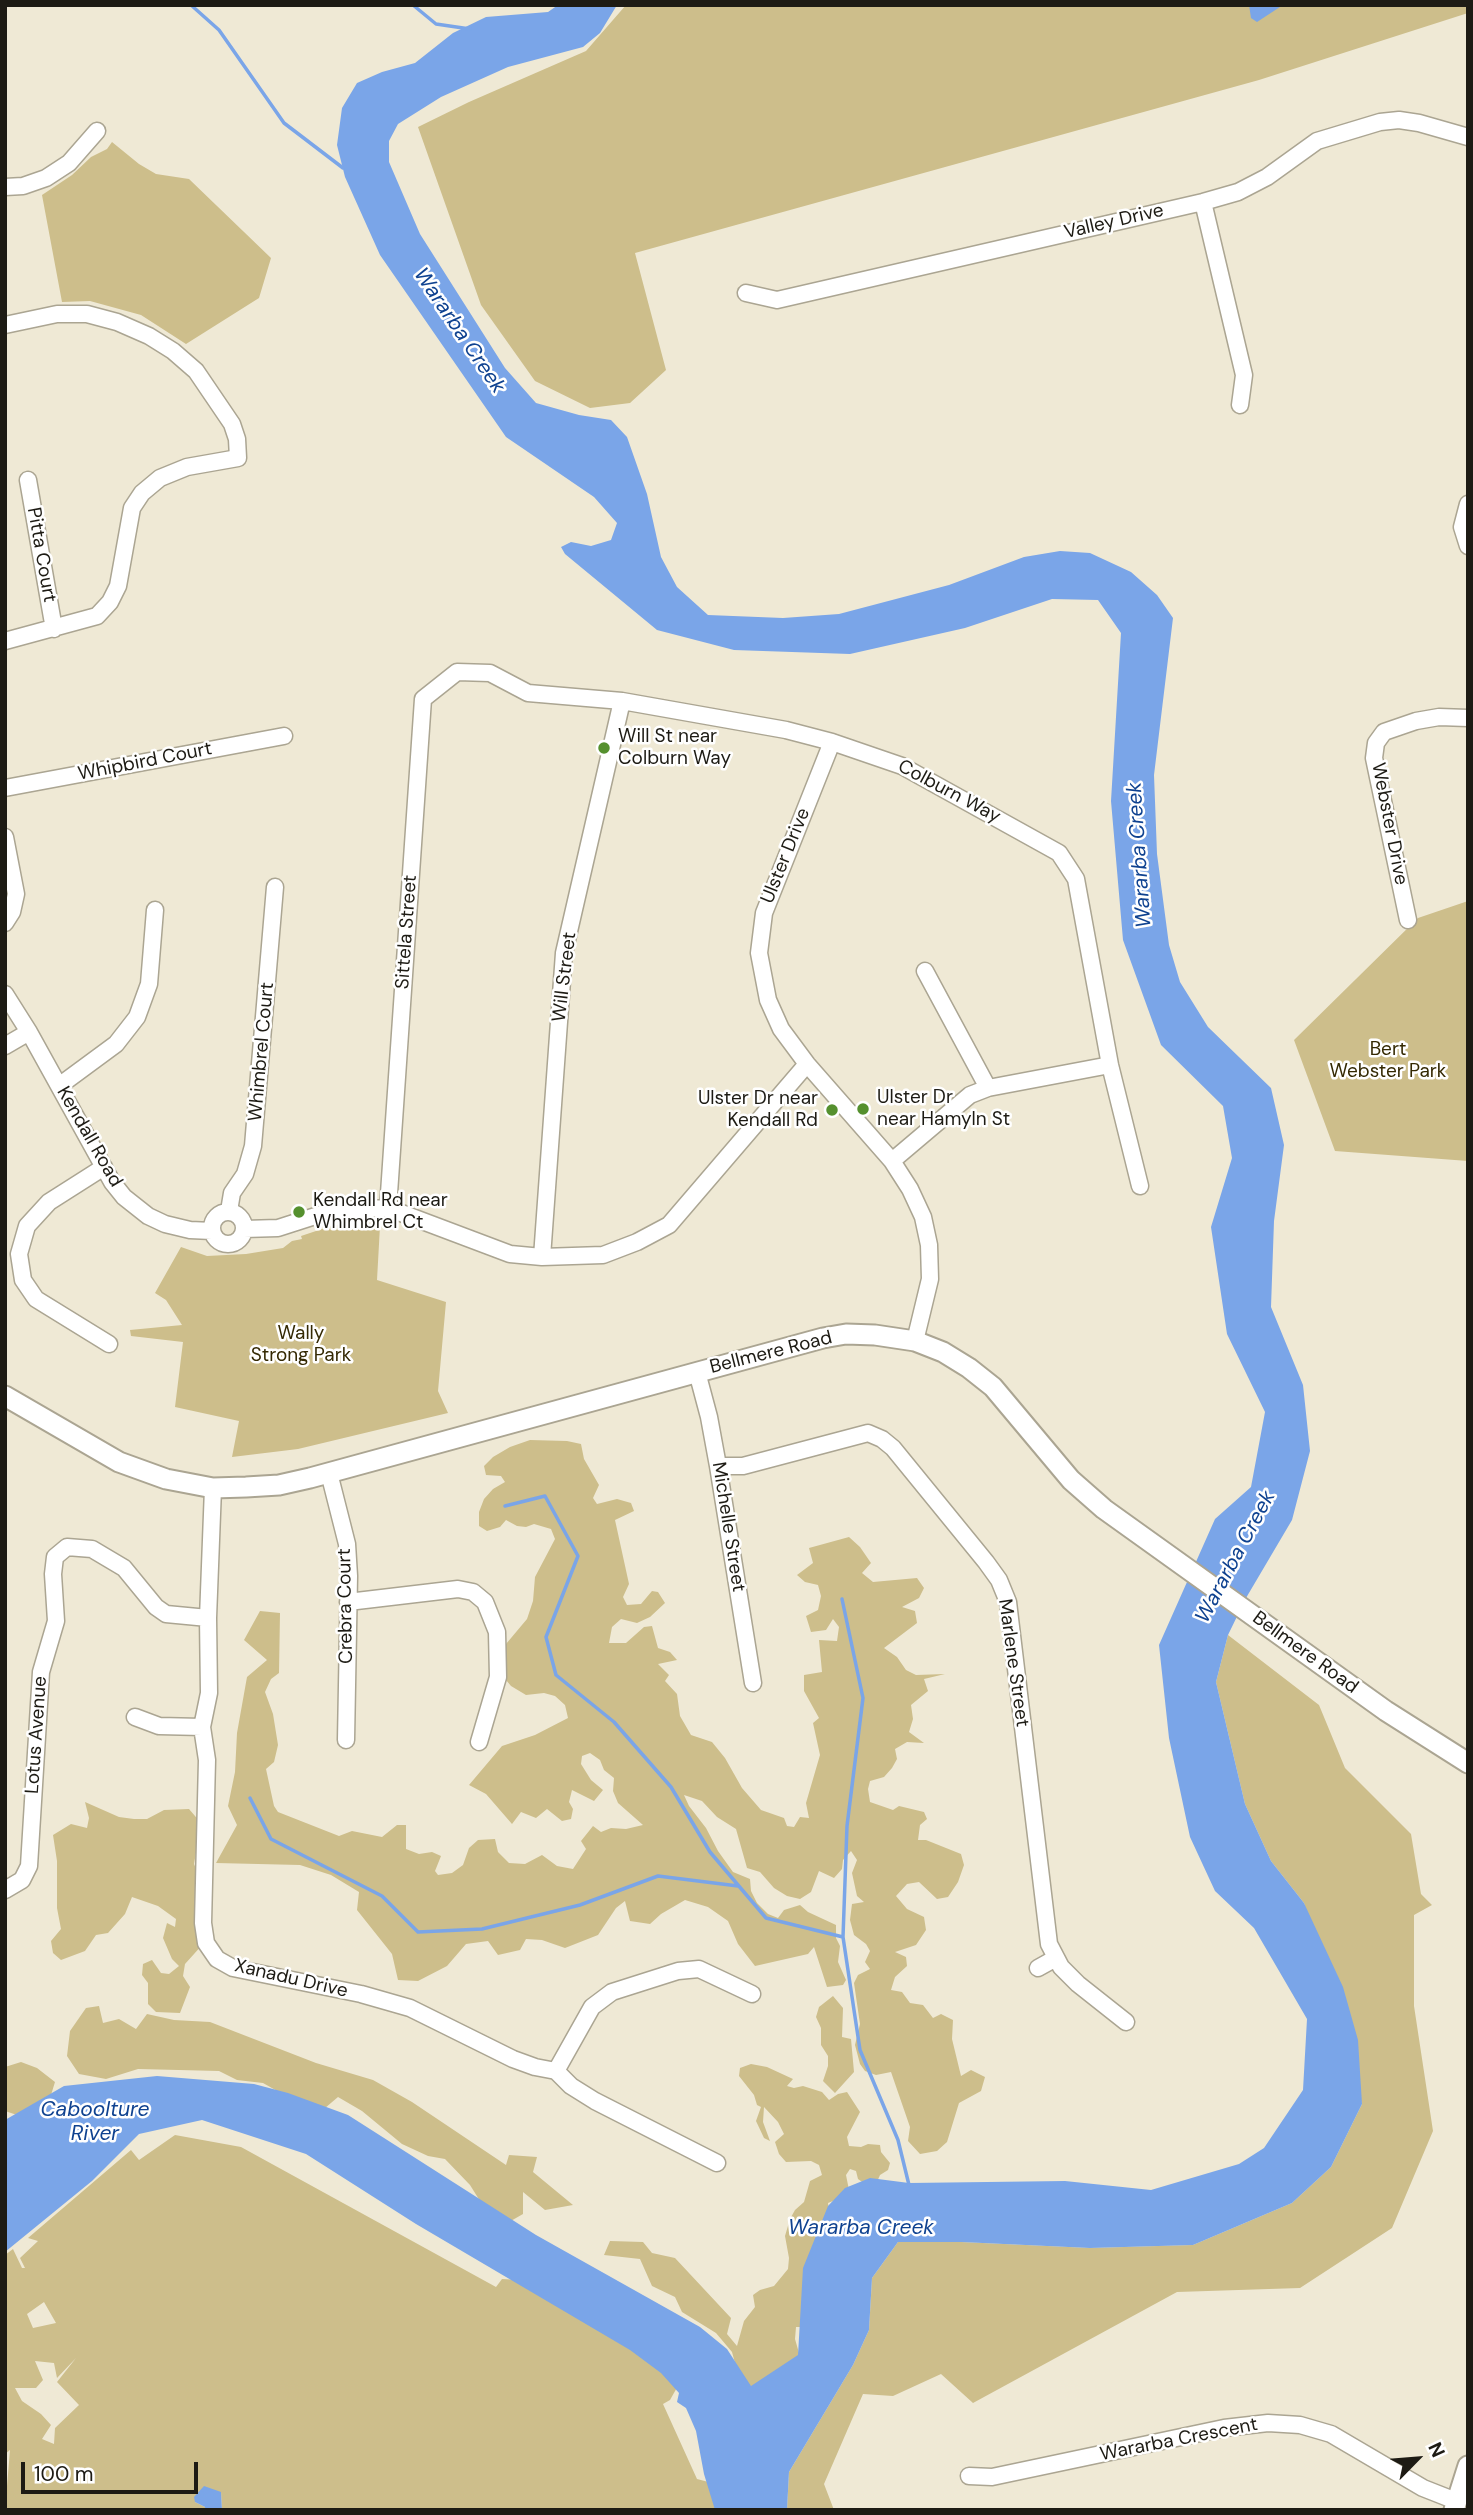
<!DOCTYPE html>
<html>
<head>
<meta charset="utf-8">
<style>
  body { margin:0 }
  #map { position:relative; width:1473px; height:2515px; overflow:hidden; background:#efe9d5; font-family:"DM Sans",sans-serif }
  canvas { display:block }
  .frame { position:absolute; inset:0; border:7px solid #1d1b14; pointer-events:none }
  .north { position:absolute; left:1382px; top:2424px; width:70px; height:70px; -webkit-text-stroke:5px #fff; paint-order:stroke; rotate:65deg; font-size:19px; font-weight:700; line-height:28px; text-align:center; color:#1d1b14 }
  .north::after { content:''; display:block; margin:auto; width:24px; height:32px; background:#1d1b14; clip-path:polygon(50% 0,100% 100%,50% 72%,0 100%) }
  .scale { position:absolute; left:21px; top:2462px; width:177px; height:32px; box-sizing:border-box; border:4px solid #1d1b14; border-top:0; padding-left:9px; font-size:21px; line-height:24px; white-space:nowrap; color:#1d1b14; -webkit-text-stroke:5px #fff; paint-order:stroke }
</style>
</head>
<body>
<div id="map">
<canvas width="1473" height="2515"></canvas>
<div class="frame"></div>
<div class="north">N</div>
<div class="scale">100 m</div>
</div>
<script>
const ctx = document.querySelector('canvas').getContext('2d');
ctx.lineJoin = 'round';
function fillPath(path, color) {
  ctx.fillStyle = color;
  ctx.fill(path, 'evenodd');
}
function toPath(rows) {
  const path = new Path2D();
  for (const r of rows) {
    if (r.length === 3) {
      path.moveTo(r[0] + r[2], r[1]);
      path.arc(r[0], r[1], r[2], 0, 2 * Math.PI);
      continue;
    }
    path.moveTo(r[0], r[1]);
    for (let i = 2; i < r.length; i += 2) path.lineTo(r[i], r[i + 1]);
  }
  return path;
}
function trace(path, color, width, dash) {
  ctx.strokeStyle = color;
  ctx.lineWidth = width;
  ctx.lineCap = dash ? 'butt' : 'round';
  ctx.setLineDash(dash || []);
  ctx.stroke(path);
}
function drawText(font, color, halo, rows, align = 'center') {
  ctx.font = font + ' "DM Sans",sans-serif';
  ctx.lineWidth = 5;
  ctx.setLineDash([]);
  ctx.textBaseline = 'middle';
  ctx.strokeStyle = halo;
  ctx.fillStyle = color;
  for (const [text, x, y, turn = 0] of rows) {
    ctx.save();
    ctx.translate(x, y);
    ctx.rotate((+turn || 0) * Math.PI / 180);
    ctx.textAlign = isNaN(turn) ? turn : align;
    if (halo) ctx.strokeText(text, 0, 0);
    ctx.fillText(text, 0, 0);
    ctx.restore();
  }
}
const green = toPath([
  [626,5,1468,5,1468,13,1259,80,635,253,666,370,630,403,590,408,535,381,481,305,418,127,469,102,586,51],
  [112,142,139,164,156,174,189,179,271,258,259,298,186,344,141,315,90,301,62,302,42,195,72,175,91,157,107,149],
  [1468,901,1468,1161,1335,1151,1294,1040,1418,918],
  [334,1225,380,1226,377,1280,446,1302,438,1391,448,1413,298,1449,232,1457,239,1421,175,1407,183,1342,131,1336,130,1330,182,1325,166,1300,155,1293,181,1247,207,1256,246,1254,283,1248,292,1241,302,1239,301,1236],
  [530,1440,567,1441,581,1444,584,1459,599,1485,593,1498,597,1504,617,1499,631,1503,634,1511,615,1520,629,1584,623,1597,627,1605,641,1604,652,1591,658,1592,665,1603,650,1617,637,1623,621,1619,612,1627,609,1643,626,1643,644,1627,652,1626,658,1648,670,1652,677,1660,658,1664,669,1675,665,1681,677,1694,680,1716,691,1735,712,1742,725,1758,742,1788,761,1810,784,1818,787,1826,794,1827,800,1817,809,1818,806,1803,820,1755,813,1723,819,1718,804,1691,804,1675,822,1672,819,1640,837,1641,839,1627,833,1619,826,1630,811,1632,806,1616,818,1610,821,1596,818,1585,805,1582,797,1575,813,1563,809,1548,849,1537,860,1547,871,1563,862,1573,873,1582,917,1578,924,1588,919,1598,902,1607,915,1611,917,1623,884,1648,897,1657,906,1670,916,1675,945,1674,924,1679,928,1691,911,1705,913,1719,909,1732,924,1743,907,1742,895,1749,897,1759,892,1768,884,1777,870,1781,868,1789,870,1802,893,1810,899,1806,924,1812,927,1819,920,1825,918,1840,926,1840,961,1854,964,1865,958,1882,948,1897,937,1899,919,1882,907,1884,896,1896,907,1909,924,1917,926,1930,916,1945,895,1952,906,1957,907,1966,895,1977,891,1990,902,1992,910,2003,923,2005,933,2018,941,2014,953,2020,952,2039,961,2076,971,2070,985,2077,981,2091,959,2103,947,2142,937,2151,920,2154,908,2141,910,2127,891,2072,876,2075,865,2071,860,2064,855,2045,860,2024,854,1983,858,1975,870,1969,865,1962,870,1951,866,1944,854,1935,850,1920,852,1904,864,1902,857,1896,852,1873,857,1860,851,1851,843,1860,842,1869,834,1878,819,1871,811,1892,800,1899,787,1896,774,1888,760,1872,747,1868,736,1829,717,1817,702,1801,684,1795,689,1806,706,1828,718,1851,733,1872,750,1879,751,1891,757,1903,768,1914,778,1918,784,1910,800,1905,808,1912,836,1925,836,1938,840,1946,838,1962,846,1980,843,1985,827,1987,814,1947,808,1954,755,1966,738,1944,728,1921,708,1907,685,1900,661,1914,650,1924,630,1921,625,1901,616,1908,598,1935,565,1948,542,1940,526,1939,520,1950,498,1955,488,1941,466,1944,447,1966,418,1981,398,1980,392,1954,357,1910,359,1892,331,1875,300,1865,216,1863,237,1825,228,1806,235,1772,237,1733,247,1677,267,1660,244,1640,260,1611,280,1613,279,1673,271,1679,265,1692,273,1714,278,1745,274,1762,266,1769,274,1806,278,1812,339,1836,352,1831,382,1837,397,1825,406,1825,406,1849,419,1854,432,1852,441,1856,435,1871,438,1875,452,1873,463,1865,469,1848,478,1840,495,1839,498,1852,509,1863,525,1864,542,1855,557,1866,573,1869,586,1849,581,1841,593,1826,601,1832,611,1828,626,1829,643,1825,618,1803,613,1791,614,1778,604,1770,600,1760,590,1753,582,1756,581,1764,591,1780,603,1790,594,1801,572,1790,569,1802,573,1809,571,1819,562,1821,547,1809,536,1818,521,1812,512,1824,486,1794,469,1785,502,1746,535,1735,568,1718,565,1705,555,1696,544,1693,526,1695,511,1686,501,1674,506,1644,527,1619,533,1601,535,1577,555,1539,551,1529,534,1524,526,1527,517,1526,506,1520,500,1527,487,1531,479,1526,479,1512,484,1499,493,1489,505,1482,501,1476,486,1475,484,1466,493,1457,510,1447],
  [1228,1635,1319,1705,1345,1768,1411,1834,1421,1894,1432,1905,1414,1915,1414,2006,1433,2131,1392,2228,1300,2288,1177,2292,973,2403,941,2374,893,2396,863,2394,824,2484,834,2510,787,2510,789,2472,853,2365,869,2330,872,2278,898,2242,961,2242,1090,2248,1193,2245,1292,2203,1331,2167,1362,2104,1304,1903,1271,1861,1245,1804,1216,1682],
  [85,1802,119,1817,134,1819,147,1819,164,1810,189,1809,201,1823,194,1864,202,1883,203,1944,185,1964,183,1976,190,1987,180,2013,156,2012,148,2004,148,1983,142,1975,143,1964,152,1960,161,1973,169,1974,179,1966,172,1959,163,1938,167,1923,175,1927,176,1919,158,1906,132,1897,125,1914,108,1933,96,1935,85,1951,61,1960,53,1953,51,1941,61,1929,57,1908,57,1861,53,1835,71,1824,87,1828,89,1818],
  [833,1996,843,2008,842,2037,851,2039,854,2072,835,2093,823,2081,828,2066,828,2056,821,2045,821,2028,816,2017,819,2007],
  [99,2006,103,2023,119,2019,136,2029,147,2014,174,2020,210,2022,316,2063,373,2080,412,2102,506,2165,509,2155,537,2157,533,2172,573,2205,545,2210,523,2192,523,2214,509,2222,485,2209,470,2185,445,2159,428,2156,402,2144,362,2111,338,2097,318,2114,263,2083,237,2080,219,2071,138,2069,106,2079,79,2074,67,2056,70,2031,86,2008],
  [21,2062,37,2068,55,2082,51,2095,23,2117,5,2111,5,2067],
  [751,2064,767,2067,793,2079,787,2086,794,2088,803,2086,822,2092,829,2100,838,2094,847,2092,860,2112,847,2137,849,2146,861,2147,868,2144,880,2145,881,2152,890,2163,888,2170,880,2175,876,2184,865,2184,858,2179,856,2171,850,2169,846,2175,849,2190,838,2199,828,2203,830,2218,807,2327,796,2327,795,2339,801,2360,749,2395,738,2374,732,2352,716,2333,682,2312,675,2297,652,2286,640,2259,604,2255,610,2241,643,2242,652,2253,675,2258,731,2318,727,2334,737,2346,744,2321,755,2307,753,2295,760,2290,774,2286,788,2269,789,2258,785,2236,790,2219,795,2210,804,2202,810,2181,822,2175,819,2165,811,2161,786,2162,779,2154,775,2142,784,2134,778,2122,764,2107,763,2122,770,2141,764,2138,756,2121,761,2107,757,2105,754,2095,739,2076,740,2068],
  [175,2135,241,2147,496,2287,502,2279,520,2280,652,2356,679,2384,670,2400,663,2404,697,2479,716,2484,722,2510,222,2510,221,2492,195,2502,205,2507,205,2510,5,2510,10,2450,5,2454,5,2255,13,2249,22,2268,25,2268,20,2258,38,2241,28,2238,131,2150,139,2160],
  [44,2302,56,2323,33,2328,27,2314],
  [76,2358,57,2382,79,2405,55,2428,54,2444,42,2439,51,2425,41,2414,22,2401,15,2388,36,2388,43,2380,35,2361,54,2363,57,2378]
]);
const water = toPath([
  [558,5,617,5,600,33,583,47,508,67,441,97,398,124,389,141,389,162,420,234,505,368,536,403,579,415,611,420,627,437,647,494,661,557,677,587,708,615,783,618,839,614,949,585,1024,557,1060,551,1090,553,1131,572,1157,595,1173,618,1154,775,1157,854,1169,945,1180,982,1208,1027,1271,1088,1284,1145,1274,1221,1271,1307,1303,1385,1310,1451,1292,1520,1246,1598,1228,1635,1216,1682,1245,1804,1271,1861,1304,1903,1343,1987,1358,2040,1362,2104,1331,2167,1292,2203,1193,2245,1090,2248,961,2242,898,2242,872,2278,869,2330,853,2365,789,2472,787,2510,715,2510,704,2474,696,2431,686,2408,677,2402,679,2393,661,2373,630,2350,416,2224,306,2154,202,2120,139,2134,92,2181,5,2252,5,2120,64,2086,157,2076,254,2084,288,2093,348,2115,536,2235,700,2327,727,2349,751,2386,798,2355,803,2268,828,2206,845,2188,870,2178,909,2183,1065,2181,1151,2190,1239,2164,1264,2148,1303,2090,1307,2019,1254,1928,1215,1891,1190,1837,1169,1738,1159,1645,1215,1519,1251,1487,1265,1412,1227,1334,1211,1227,1232,1158,1223,1106,1161,1045,1123,940,1111,801,1121,633,1098,600,1052,599,965,628,850,654,734,650,657,630,565,554,561,547,571,542,591,546,611,540,617,523,594,497,506,437,380,255,345,177,337,145,342,108,357,83,382,72,415,63,453,33,486,17,548,12],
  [1249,5,1283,5,1257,22,1251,18],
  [204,2486,221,2492,222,2510,205,2510,205,2507,195,2502,194,2497]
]);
const stream = toPath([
  [191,5,219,30,284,123,343,168],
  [413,5,436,24,470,29],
  [505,1506,545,1496,578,1556,546,1637,556,1675,614,1722,671,1787,710,1852,766,1918,843,1937],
  [842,1599,863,1698,847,1826,843,1937,860,2050,898,2140,909,2185],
  [250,1798,271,1839,382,1896,418,1932,482,1929,580,1905,658,1876,738,1886]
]);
const minor = toPath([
  [5,187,23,186,46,178,69,163,97,131],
  [1203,202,1244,375,1240,405],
  [746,293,777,300,1203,202,1238,192,1267,177,1317,141,1380,122,1399,120,1419,123,1468,137],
  [5,325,57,314,87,314,117,322,149,336,173,351,196,371,232,424,237,439,238,458,187,467,160,478,142,493,132,508,118,586,110,602,97,616,5,641],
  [28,480,54,629],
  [1468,504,1462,527,1468,546],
  [832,742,764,913,759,953,768,1000,781,1029,807,1064,892,1161,910,1189,923,1217,929,1245,930,1279,915,1341],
  [5,788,284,736],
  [5,837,16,894,12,912,5,923],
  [1408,920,1374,758,1376,743,1384,732,1416,721,1439,717,1468,718],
  [925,971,988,1088],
  [5,994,29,1032,112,1182,124,1197,148,1216,165,1224,190,1230,212,1231],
  [5,1046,29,1032],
  [59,1086,116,1044,137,1017,149,984,155,910],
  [892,1161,970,1095,988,1088,1110,1065],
  [104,1167,49,1202,27,1226,19,1254,23,1280,36,1299,109,1344],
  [388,1208,423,699,457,672,490,673,528,693,622,701,786,730,832,742,902,766,1059,853,1076,879,1110,1065,1140,1186],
  [229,1211,232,1193,245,1174,253,1146,275,887],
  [228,1228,16],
  [244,1229,278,1228,334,1210,388,1208,510,1254,542,1257,603,1255,637,1242,669,1225,807,1064],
  [542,1257,564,953,622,701],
  [697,1372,709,1417,718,1466,753,1683],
  [718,1466,743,1466,868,1433,882,1439,893,1448,986,1562,999,1580,1008,1602,1049,1944,1061,1967,1078,1984,1126,2022],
  [329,1473,347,1544,349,1576,346,1740],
  [213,1488,208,1618,209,1693,202,1727,207,1760,203,1923,206,1943,217,1959,233,1968,361,1994,410,2008,513,2059,535,2067,556,2071,571,2086,595,2101,717,2163],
  [348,1602,458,1589,473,1592,485,1602,497,1632,498,1677,479,1742],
  [135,1717,159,1726,202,1727],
  [5,1890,22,1880,29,1866,41,1672,56,1621,53,1574,55,1557,67,1547,92,1549,124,1568,156,1607,166,1614,208,1618],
  [1038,1968,1056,1958],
  [556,2071,592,2007,612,1992,678,1971,699,1969,752,1994],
  [969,2476,992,2477,1224,2428,1268,2423,1300,2425,1331,2434,1423,2488,1456,2501]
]);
const major = toPath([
  [5,1396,119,1462,166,1479,213,1488,246,1487,279,1485,310,1478,823,1338,846,1334,875,1335,915,1341,943,1352,969,1368,993,1387,1071,1480,1104,1509,1386,1711,1468,1763],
  [1454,2510,1468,2466]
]);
const markers = [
  [604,748,7,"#55902e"],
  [863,1109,7,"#55902e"],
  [832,1110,7,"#55902e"],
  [299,1212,7,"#55902e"]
];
const streetNames = [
  ["Valley Drive",1114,222,-13],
  ["Pitta Court",41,555,80],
  ["Whipbird Court",145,762,-11],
  ["Colburn Way",949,792,28],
  ["Webster Drive",1389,824,79],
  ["Ulster Drive",786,856,-68],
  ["Sittela Street",407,932,-86],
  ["Will Street",565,977,-83],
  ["Whimbrel Court",262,1052,-85],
  ["Kendall Road",89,1137,60],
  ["Bellmere Road",771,1353,-14],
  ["Michelle Street",728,1527,81],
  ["Crebra Court",346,1606,-91],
  ["Bellmere Road",1305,1653,36],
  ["Marlene Street",1013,1663,82],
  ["Lotus Avenue",37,1735,-86],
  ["Xanadu Drive",291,1979,13],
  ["Wararba Crescent",1179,2440,-11]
];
const poiNames = [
  ["Will St near",618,737],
  ["Colburn Way",618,759],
  ["Ulster Dr",877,1098],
  ["near Hamyln St",877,1120],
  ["Ulster Dr near",818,1099,"right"],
  ["Kendall Rd",818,1121,"right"],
  ["Kendall Rd near",313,1201],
  ["Whimbrel Ct",313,1223]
];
const parkNames = [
  ["Bert",1388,1050],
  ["Webster Park",1388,1072],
  ["Wally",301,1334],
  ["Strong Park",301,1356]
];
const waterNames = [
  ["Wararba Creek",459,331,56],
  ["Wararba Creek",1140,855,-94],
  ["Wararba Creek",1236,1557,-62],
  ["Caboolture",95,2110],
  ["River",95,2134],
  ["Wararba Creek",861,2228]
];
fillPath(green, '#cdbe8b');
fillPath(water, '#7aa5e8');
trace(stream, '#7aa5e8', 3.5);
trace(minor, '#aba592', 19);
trace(major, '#aba592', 23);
trace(minor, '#fff', 16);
trace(major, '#fff', 19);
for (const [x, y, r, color] of markers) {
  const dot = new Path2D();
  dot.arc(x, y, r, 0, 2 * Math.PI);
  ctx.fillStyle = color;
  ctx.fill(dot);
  trace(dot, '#fff', 2.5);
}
drawText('19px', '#1d1b14', '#fff', streetNames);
drawText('19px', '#1d1b14', '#fff', poiNames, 'left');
drawText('19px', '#342903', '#fff', parkNames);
drawText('italic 21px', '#0f4290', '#fff', waterNames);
</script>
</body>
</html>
